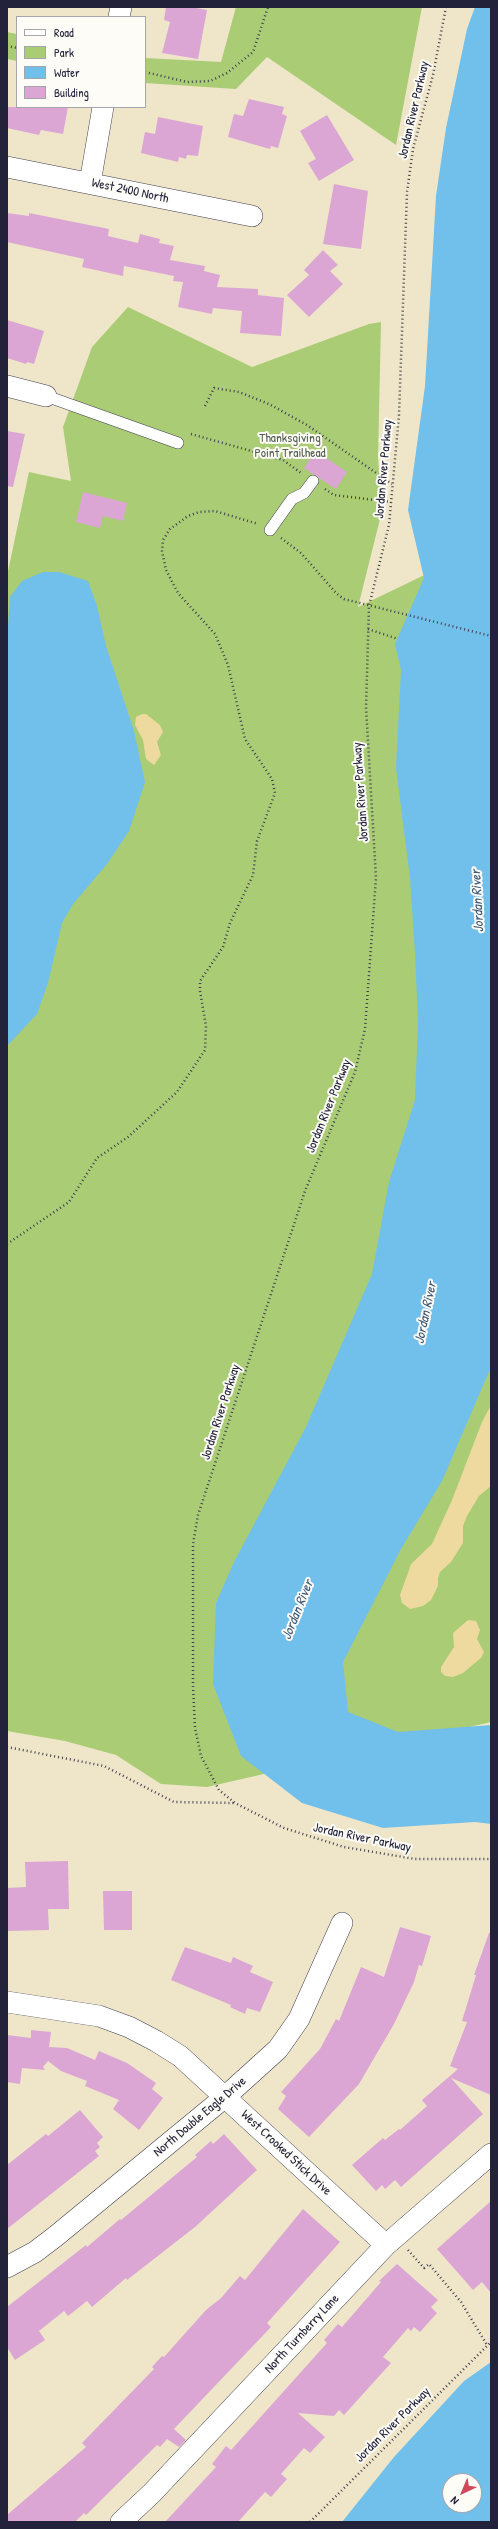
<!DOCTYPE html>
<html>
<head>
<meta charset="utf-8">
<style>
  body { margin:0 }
  #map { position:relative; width:498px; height:2529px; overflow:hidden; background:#efe6c9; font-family:"Patrick Hand",sans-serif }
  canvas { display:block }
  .frame { position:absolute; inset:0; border:8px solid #22223b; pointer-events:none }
  .legend { position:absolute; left:16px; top:16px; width:130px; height:92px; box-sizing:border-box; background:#fdfcf7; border:1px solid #a5a5ac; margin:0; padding:5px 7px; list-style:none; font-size:12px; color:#22223b }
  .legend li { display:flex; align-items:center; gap:8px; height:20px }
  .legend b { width:20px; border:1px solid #a5a5ac }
  .north { position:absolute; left:442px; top:2473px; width:40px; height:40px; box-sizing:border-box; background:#fdfcf7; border:1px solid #a5a5ac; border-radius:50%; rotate:224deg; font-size:11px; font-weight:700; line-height:16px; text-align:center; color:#22223b }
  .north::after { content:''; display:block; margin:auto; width:14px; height:18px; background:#d1495b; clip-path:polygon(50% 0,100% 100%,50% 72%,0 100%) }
</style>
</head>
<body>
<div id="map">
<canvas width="498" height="2529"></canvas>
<div class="frame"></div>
<ul class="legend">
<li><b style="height:5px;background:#fff"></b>Road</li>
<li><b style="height:11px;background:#a9cc75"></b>Park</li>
<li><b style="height:11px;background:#71bfeb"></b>Water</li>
<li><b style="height:11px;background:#dba6d4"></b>Building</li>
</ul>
<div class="north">N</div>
</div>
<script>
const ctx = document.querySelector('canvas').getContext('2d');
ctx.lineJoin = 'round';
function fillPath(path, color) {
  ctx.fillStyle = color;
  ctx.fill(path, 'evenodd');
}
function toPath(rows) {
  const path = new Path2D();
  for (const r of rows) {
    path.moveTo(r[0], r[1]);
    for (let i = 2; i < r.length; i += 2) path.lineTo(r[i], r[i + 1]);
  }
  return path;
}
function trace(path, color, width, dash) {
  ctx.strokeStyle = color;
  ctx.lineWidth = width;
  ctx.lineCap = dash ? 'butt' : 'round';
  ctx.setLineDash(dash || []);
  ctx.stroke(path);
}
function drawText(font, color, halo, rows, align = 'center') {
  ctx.font = font + ' "Patrick Hand",sans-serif';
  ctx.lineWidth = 4;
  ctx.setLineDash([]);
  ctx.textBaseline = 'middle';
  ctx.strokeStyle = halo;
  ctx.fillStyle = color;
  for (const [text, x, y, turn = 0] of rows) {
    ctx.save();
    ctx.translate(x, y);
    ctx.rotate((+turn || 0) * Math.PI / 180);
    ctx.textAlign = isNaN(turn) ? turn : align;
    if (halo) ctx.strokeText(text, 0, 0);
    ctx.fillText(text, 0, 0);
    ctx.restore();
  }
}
const green = toPath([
  [236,7,422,7,396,145,267,57,236,89,145,83,145,58,221,62],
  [7,32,17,34,17,61,7,59],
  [128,307,252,367,369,324,381,322,378,458,382,511,358,607,491,543,491,1722,207,1787,161,1784,116,1755,65,1741,7,1731,7,576,29,472,71,481,63,427,92,347]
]);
const sand = toPath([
  [142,714,146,714,160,725,163,732,157,742,161,755,154,765,146,759,143,740,135,725,136,717],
  [491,1405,491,1486,479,1496,467,1516,463,1526,463,1543,451,1562,440,1572,438,1578,438,1586,431,1600,423,1606,410,1609,402,1603,400,1595,409,1570,411,1564,432,1544,452,1500,482,1422],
  [468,1620,476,1621,480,1630,477,1639,484,1652,481,1658,463,1673,453,1677,445,1676,441,1672,441,1667,454,1647,453,1633]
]);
const water = toPath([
  [475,7,491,7,491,1367,442,1481,401,1549,343,1662,348,1712,398,1732,491,1725,491,1824,475,1822,383,1828,302,1803,241,1756,213,1684,216,1603,234,1562,306,1427,372,1274,389,1182,415,1100,418,1022,415,953,410,878,396,768,401,670,395,644,424,578,408,510,425,386,436,196,446,128,467,29],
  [43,572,59,572,88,581,97,606,106,646,134,731,145,782,129,831,107,864,73,904,62,923,48,983,37,1014,7,1046,7,641,10,597,22,581],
  [491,2362,491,2522,342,2522,394,2457,464,2381],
  [450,2481,474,2481,474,2505,450,2505]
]);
const building = toPath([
  [166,7,191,7,207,10,198,59,162,53,170,22,164,20],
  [249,99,284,107,282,114,287,116,278,148,271,146,270,149,228,137,234,114,243,116],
  [7,107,68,107,63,134,41,130,39,135,7,128],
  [327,115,354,160,319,181,308,163,316,159,300,131],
  [158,117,203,126,198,156,187,155,186,159,179,157,178,162,141,153,145,132,155,134],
  [334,184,368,191,361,249,323,244],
  [7,213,29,216,29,213,109,229,108,236,138,243,140,234,160,239,159,243,174,246,170,260,205,266,204,271,220,275,217,287,258,289,258,295,284,298,281,336,240,333,242,311,213,308,212,314,178,307,183,282,173,281,174,276,124,266,123,276,82,267,84,259,7,242],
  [323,250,338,265,330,271,343,284,309,317,287,295,309,275,304,270],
  [7,320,44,331,34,364,27,362,26,364,7,358],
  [7,431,25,434,13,487,7,486],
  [316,451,347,472,336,489,304,468],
  [83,492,127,503,123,521,103,516,100,528,76,522],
  [68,1861,69,1909,48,1909,49,1930,7,1931,7,1888,26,1887,25,1862],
  [103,1891,132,1891,132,1930,104,1930],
  [400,1927,431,1936,422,1966,419,1965,414,1982,394,2024,359,2084,309,2137,278,2109,286,2096,281,2092,320,2049,336,2019,339,2021,361,1967,384,1977],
  [489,1933,491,1933,491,2095,451,2078,483,2114,401,2187,395,2180,385,2189,382,2185,376,2191,352,2165,383,2138,385,2140,399,2129,400,2130,427,2106,422,2100,458,2069,450,2066,467,2022,462,2021,476,1975,474,1975],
  [185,1947,231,1963,233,1957,253,1966,250,1972,273,1982,260,2012,247,2008,245,2014,230,2007,231,2005,171,1980],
  [31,2030,51,2032,49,2047,67,2048,95,2060,99,2051,127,2063,156,2083,152,2089,163,2098,139,2130,113,2109,119,2100,85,2086,87,2081,61,2071,48,2061,43,2067,45,2070,22,2068,20,2084,7,2082,7,2035,31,2038],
  [80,2110,103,2137,97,2143,100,2147,95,2151,99,2156,7,2229,7,2165,46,2134,48,2136],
  [224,2134,257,2170,195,2227,127,2280,126,2278,92,2307,87,2301,68,2316,64,2311,39,2331,45,2340,15,2360,7,2347,7,2307,86,2245,87,2247,120,2219,121,2220,197,2157,195,2155,211,2141,213,2144],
  [491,2201,491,2293,482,2282,473,2290,437,2249],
  [303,2209,340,2242,267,2323,271,2327,174,2429,186,2440,179,2447,167,2439,160,2447,157,2445,86,2515,84,2513,75,2522,7,2522,7,2515,86,2447,82,2443,154,2369,152,2367,162,2356,164,2357,206,2310,221,2298,240,2276,245,2280],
  [397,2264,438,2300,431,2307,437,2313,420,2332,414,2327,411,2331,408,2328,383,2357,391,2363,344,2415,339,2410,334,2416,298,2413,325,2437,310,2453,304,2448,281,2474,287,2479,271,2497,265,2492,238,2522,165,2522,216,2467,212,2464,226,2446,231,2450,327,2343,324,2340,338,2324,342,2327,381,2282,379,2281]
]);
const path = toPath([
  [446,7,433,75,413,149,407,192,399,415,389,525,369,606,366,707,376,878,365,1029,355,1072,305,1191,198,1515,193,1544,193,1686,195,1728,201,1756,219,1790,235,1803,284,1828,344,1847,415,1859,491,1859],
  [7,46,17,48],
  [145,72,187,82,210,81,227,73,253,52,268,7],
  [205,406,214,388,239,392,269,404,307,425,392,484],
  [191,434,283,460,301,473],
  [325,489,334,495,391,502],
  [281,538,301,553,337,594,344,599,491,636],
  [368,629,398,639],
  [7,1244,69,1202,97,1158,128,1137,177,1092,205,1050,206,1026,200,991,200,981,223,947,230,923,253,875,257,841,275,793,272,779,245,739,228,665,215,634,178,593,166,570,162,551,163,540,170,529,188,516,199,512,215,511,258,524],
  [7,1747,104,1766,174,1802,234,1803],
  [408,2250,424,2268,429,2264,461,2302,487,2345],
  [310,2522,491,2342]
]);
const service = toPath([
  [46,396,178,443],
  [270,530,292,499,304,493,313,481]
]);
const minor = toPath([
  [119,17,121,7],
  [7,167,252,216],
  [90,183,103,107],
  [7,386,46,396],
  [7,2002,99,2016,129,2027,156,2041,180,2056,386,2245],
  [7,2267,35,2252,56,2236,225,2097,278,2049,299,2019,342,1923],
  [121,2522,151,2494,386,2245,491,2154]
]);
const streetNames = [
  ["Jordan River Parkway",414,110,-77],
  ["West 2400 North",130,191,12],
  ["Jordan River Parkway",384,469,-85],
  ["Jordan River Parkway",361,792,-94],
  ["Jordan River Parkway",329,1106,-68],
  ["Jordan River Parkway",221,1412,-72],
  ["Jordan River Parkway",362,1838,12],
  ["North Double Eagle Drive",200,2117,-40],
  ["West Crooked Stick Drive",286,2153,43],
  ["North Turnberry Lane",302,2334,-47],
  ["Jordan River Parkway",393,2425,-45]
];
const parkNames = [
  ["Thanksgiving",290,439],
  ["Point Trailhead",290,454]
];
const waterNames = [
  ["Jordan River",478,901,-93],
  ["Jordan River",426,1313,-78],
  ["Jordan River",298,1610,-68]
];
fillPath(green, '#a9cc75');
fillPath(sand, '#eeda9e');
fillPath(water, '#71bfeb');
fillPath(building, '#dba6d4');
trace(service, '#413f50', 12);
trace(minor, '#413f50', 22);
trace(path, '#413f50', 2.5, [1, 3]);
trace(service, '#fff', 11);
trace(minor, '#fff', 21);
drawText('13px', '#22223b', '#fdfcf7', streetNames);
drawText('13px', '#515e4f', '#fdfcf7', parkNames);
drawText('italic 14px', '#3e5979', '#fdfcf7', waterNames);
</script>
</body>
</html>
